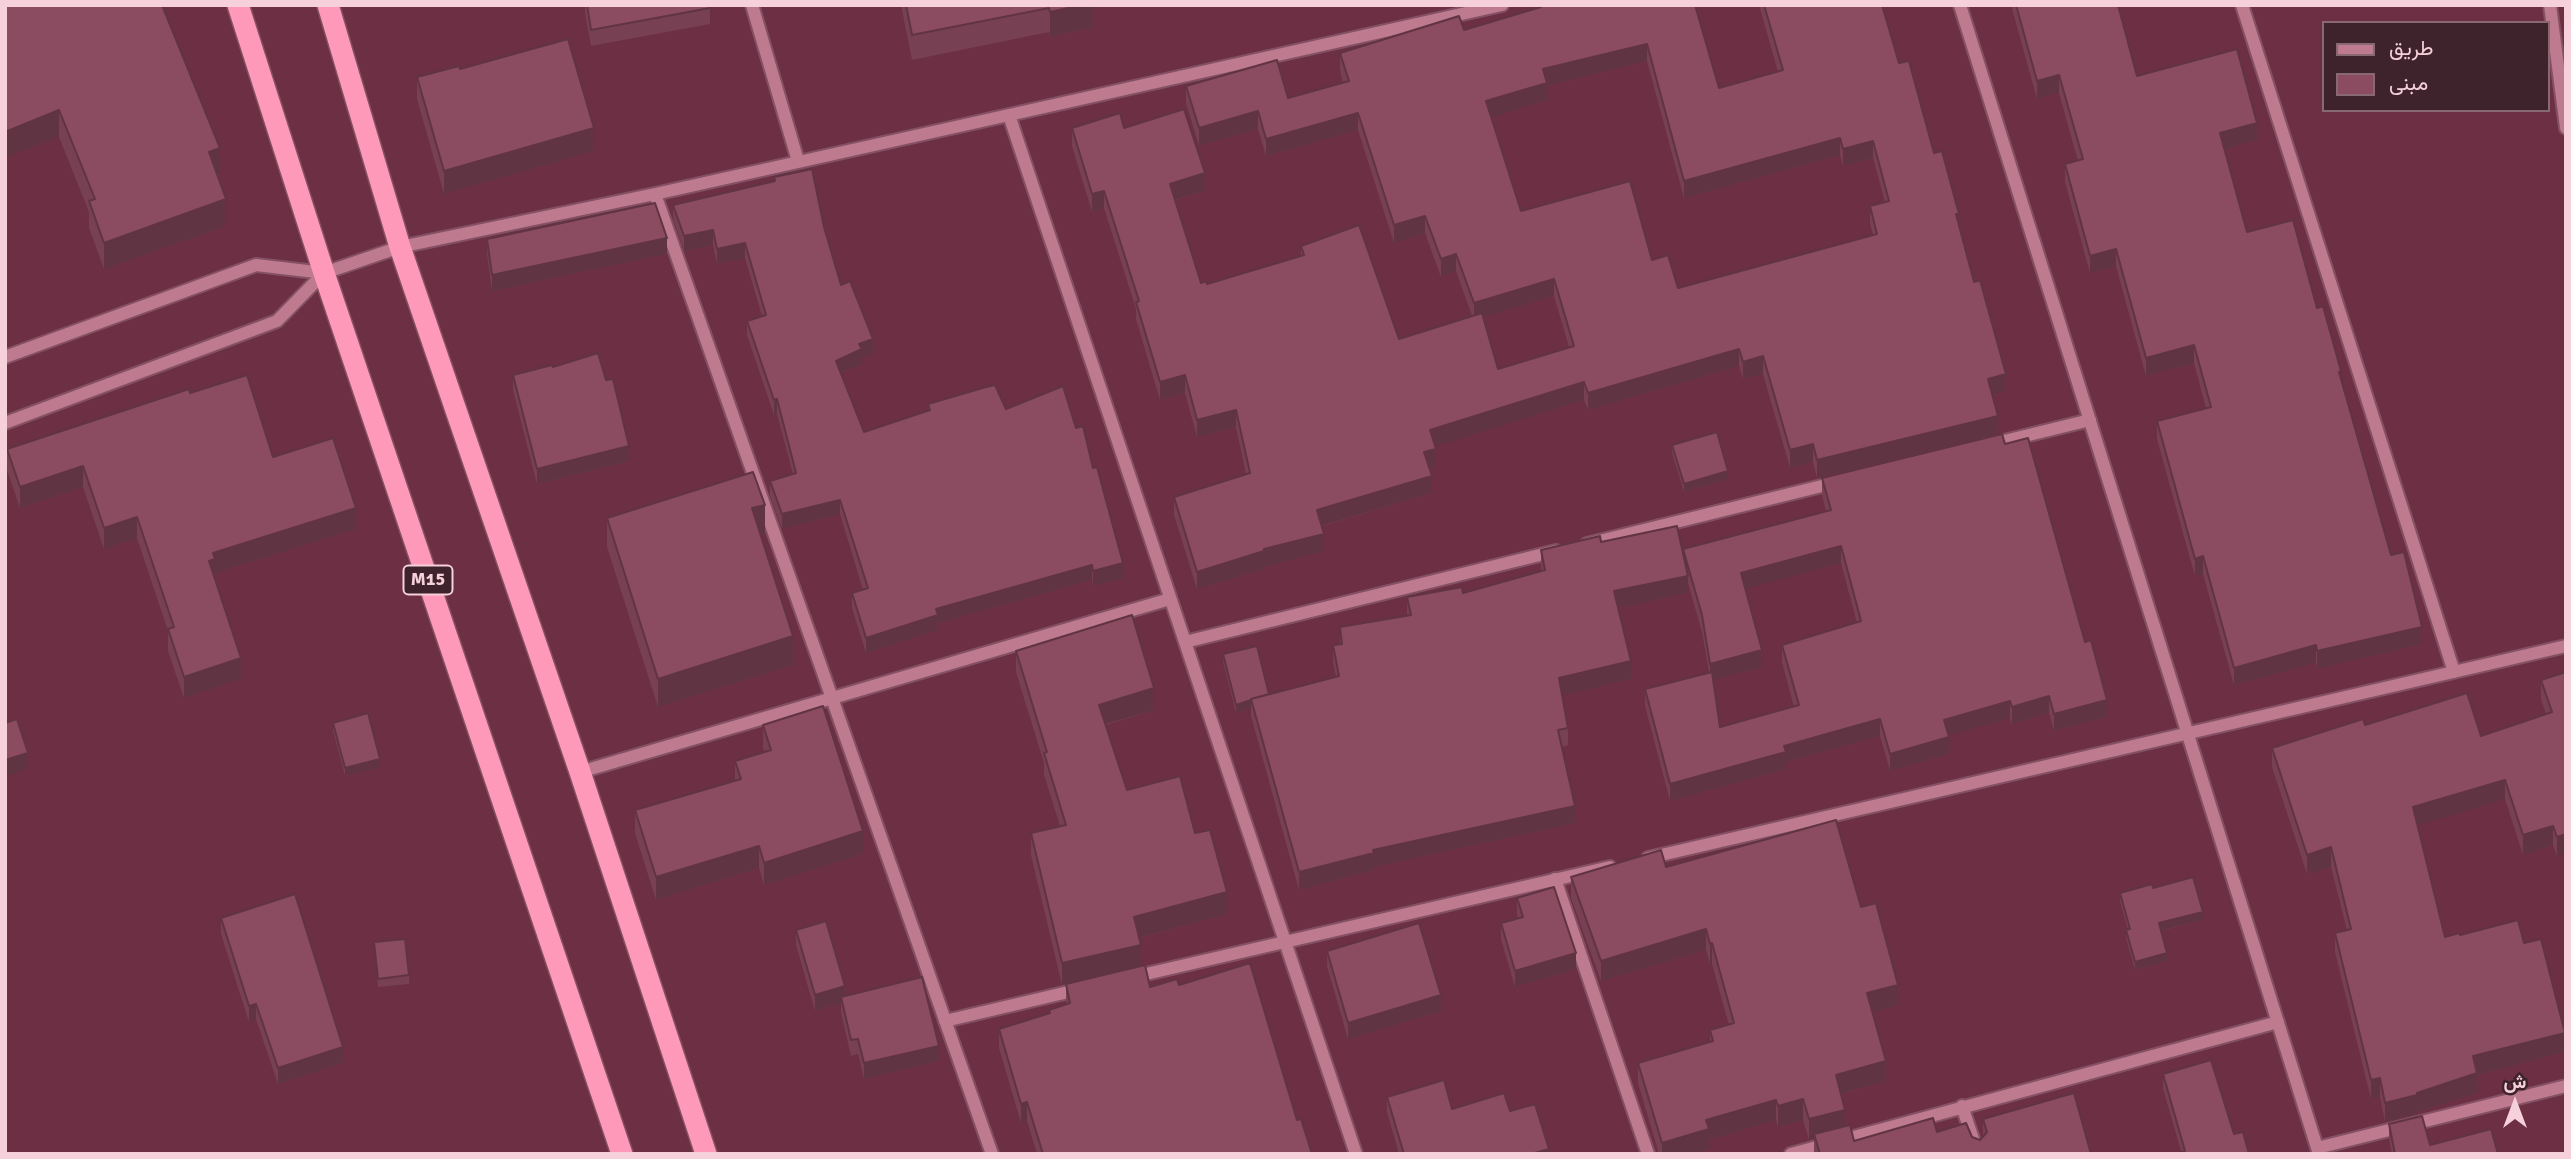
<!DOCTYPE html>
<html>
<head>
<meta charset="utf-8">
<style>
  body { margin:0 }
  #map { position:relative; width:2571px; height:1159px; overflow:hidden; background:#6c2f44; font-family:Signika,Vazirmatn,sans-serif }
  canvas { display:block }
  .frame { position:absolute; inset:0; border:7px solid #f6d0da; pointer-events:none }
  .legend { position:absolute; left:2322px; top:21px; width:228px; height:91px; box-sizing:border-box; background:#3f232c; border:2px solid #886872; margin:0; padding:9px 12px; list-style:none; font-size:21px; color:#f6d0da }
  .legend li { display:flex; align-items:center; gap:14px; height:35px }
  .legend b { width:35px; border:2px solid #886872 }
  .north { position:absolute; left:2480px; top:1068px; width:70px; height:70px; -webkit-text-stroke:5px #3f232c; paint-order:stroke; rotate:0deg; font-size:19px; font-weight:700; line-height:28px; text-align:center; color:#f6d0da }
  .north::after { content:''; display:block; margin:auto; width:24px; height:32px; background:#f6d0da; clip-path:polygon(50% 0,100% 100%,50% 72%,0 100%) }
</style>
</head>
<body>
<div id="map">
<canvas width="2571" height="1159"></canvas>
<div class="frame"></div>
<ul class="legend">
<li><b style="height:9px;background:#be7a8f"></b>طريق</li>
<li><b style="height:19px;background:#8b4b60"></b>مبنى</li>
</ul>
<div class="north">ش</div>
</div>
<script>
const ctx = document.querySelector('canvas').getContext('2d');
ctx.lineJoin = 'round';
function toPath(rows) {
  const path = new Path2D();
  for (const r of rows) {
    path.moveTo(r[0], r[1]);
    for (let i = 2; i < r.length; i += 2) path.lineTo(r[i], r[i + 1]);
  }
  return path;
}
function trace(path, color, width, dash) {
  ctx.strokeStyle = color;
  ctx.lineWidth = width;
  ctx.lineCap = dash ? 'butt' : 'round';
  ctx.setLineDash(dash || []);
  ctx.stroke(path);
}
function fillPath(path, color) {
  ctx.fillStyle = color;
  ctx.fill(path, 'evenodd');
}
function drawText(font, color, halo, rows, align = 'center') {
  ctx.font = font + ' Signika,sans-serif';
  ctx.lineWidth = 6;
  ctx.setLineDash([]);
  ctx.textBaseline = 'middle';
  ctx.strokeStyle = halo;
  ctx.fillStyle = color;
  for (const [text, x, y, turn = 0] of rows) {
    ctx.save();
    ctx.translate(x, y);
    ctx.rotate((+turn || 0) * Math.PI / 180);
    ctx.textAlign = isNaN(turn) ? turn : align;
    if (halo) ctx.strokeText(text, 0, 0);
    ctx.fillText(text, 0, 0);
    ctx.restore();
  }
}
const minor = toPath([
  [752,5,798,161],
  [1960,5,2319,1154],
  [2242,5,2454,672],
  [2550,5,2566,128],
  [1009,115,1356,1154],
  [655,194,992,1154],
  [5,357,256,265,324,273,400,247,655,194,1502,5],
  [5,423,277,321,324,273],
  [1988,445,2090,420],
  [1587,544,1838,482],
  [1185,642,1556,551],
  [580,772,1170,599],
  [1648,858,2566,646],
  [1555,879,1648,1154],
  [1133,977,1610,867],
  [945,1021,1081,989],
  [1962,1106,1978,1154],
  [2317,1148,2566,1086],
  [1791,1154,2278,1022]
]);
const highway = toPath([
  [238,5,324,273,622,1154],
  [328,5,400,247,580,772,706,1154]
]);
const wall = toPath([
  [5,5,220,174,218,175,226,226,104,269,89,228,89,212,59,137,5,158],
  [585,5,710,5,710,24,591,46,585,13],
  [901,5,1094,5,1094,27,1050,37,1049,32,912,60],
  [1539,5,1695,5,1719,88,1778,72,1759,5,1882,5,1899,63,1934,153,1959,227,1974,282,2006,391,1992,395,1998,434,1817,478,1813,462,1790,468,1763,374,1743,379,1739,366,1588,410,1584,400,1435,446,1436,466,1429,468,1432,493,1322,526,1324,551,1264,567,1264,569,1197,589,1174,515,1174,497,1246,474,1236,427,1197,437,1185,393,1160,400,1136,319,1136,309,1104,208,1092,212,1072,146,1072,128,1124,128,1205,191,1175,200,1201,283,1207,284,1301,256,1301,246,1399,339,1472,316,1456,271,1441,277,1425,233,1394,243,1358,130,1266,156,1258,129,1199,146,1186,103,1186,86,1288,98,1343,83,1340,70,1340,53,1464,30,1539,7],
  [1647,61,1684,198,1840,155,1843,166,1873,158,1885,202,1870,206,1870,224,1873,235,1678,288,1652,260,1521,211,1491,117,1547,100,1547,86],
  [1554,296,1569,347,1498,369,1483,317],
  [2011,5,2118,5,2137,76,2257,140,2224,150,2247,232,2317,308,2341,382,2391,555,2422,644,2317,669,2316,663,2234,685,2203,574,2195,576,2157,439,2157,421,2206,408,2194,363,2146,376,2116,266,2090,273,2065,182,2065,164,2078,161,2059,93,2037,99],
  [460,69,594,151,444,194,417,99,417,77],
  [774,177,824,227,841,285,873,354,862,358,862,364,841,373,864,432,928,411,928,404,1006,409,1076,428,1093,468,1123,578,1093,586,1092,580,938,623,938,630,866,653,852,608,852,593,863,590,840,514,782,529,770,496,770,481,793,474,777,414,774,415,747,335,747,321,762,316,745,258,717,264,713,245,684,251,673,219,673,205,774,181],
  [487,239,667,254,492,291,487,254],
  [553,367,629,461,537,484,513,390,513,375],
  [190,393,273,457,356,529,215,573,215,580,241,679,184,698,168,651,168,631,137,538,104,549,83,487,20,508,7,470,7,449],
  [2005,444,2085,642,2107,717,2054,731,2049,713,2012,724,2010,718,1948,735,1949,754,1890,771,1880,736,1786,762,1786,769,1670,801,1645,706,1645,689,1709,672,1702,632,1688,583,1688,593,1618,608,1631,679,1562,695,1568,728,1568,745,1562,747,1575,823,1374,867,1374,870,1299,890,1251,716,1251,709,1236,713,1223,662,1223,654,1269,694,1336,677,1333,663,1333,645,1340,644,1340,627,1407,615,1407,597,1463,593,1541,571,1541,550,1601,542,1683,552,1826,511,1822,495,1822,478],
  [1841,563,1857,623,1782,645,1782,662,1794,707,1720,727,1713,680,1762,667,1745,588],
  [1672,445,1728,479,1684,492,1672,453],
  [607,518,765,533,760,535,793,665,658,707,607,547],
  [1016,651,1154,710,1106,725,1127,790,1195,833,1227,914,1139,938,1141,966,1150,987,1179,985,1297,1120,1312,1154,1037,1154,1027,1121,1021,1123,999,1048,999,1029,1049,1014,1049,1010,1066,1004,1066,984,1062,985,1031,855,1031,833,1060,826,1044,775,1044,763,1016,672],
  [2566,672,2557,856,2553,845,2523,855,2505,799,2417,825,2445,937,2460,935,2524,943,2565,1052,2477,1075,2477,1093,2417,1112,2417,1114,2385,1122,2380,1097,2371,1099,2335,952,2335,933,2347,930,2331,867,2307,874,2272,767,2272,748,2365,725,2481,736,2546,714,2541,699,2541,680],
  [333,723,380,767,345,776,333,731],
  [763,725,863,854,764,885,759,868,656,900,635,833,635,810,735,780,735,761,764,752,763,747],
  [1666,867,1861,907,1898,1005,1872,1012,1886,1081,1841,1094,1845,1126,1854,1141,1937,1132,1980,1140,1983,1137,1983,1119,2091,1154,1814,1154,1814,1139,1809,1140,1803,1120,1778,1127,1776,1120,1709,1140,1709,1149,1694,1154,1659,1154,1638,1083,1638,1063,1710,1042,1710,1030,1729,1025,1712,964,1710,964,1706,950,1601,981,1571,898,1571,877],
  [2153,888,2203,920,2161,931,2167,961,2135,970,2126,938,2126,930,2128,930,2120,901,2120,893],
  [1517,898,1576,969,1515,987,1501,939,1501,923,1518,918,1517,914],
  [221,918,343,1063,278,1084,256,1019,249,1022,221,934],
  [796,930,845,996,939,1061,864,1079,858,1054,851,1056,841,1013,841,1003,815,1011,796,945],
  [374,942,409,975,409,984,378,987],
  [1327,951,1441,1011,1348,1039,1327,966],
  [2163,1074,2234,1134,2249,1154,2182,1154,2163,1089],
  [1387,1097,1452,1109,1510,1111,1549,1154,1399,1154,1387,1112],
  [2389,1124,2430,1145,2498,1154,2392,1154,2389,1139]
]);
const shadedWall = toPath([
  [1082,5,1094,5,1094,27,1050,37,1050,12],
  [1647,44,1647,61,1547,86,1547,100,1486,119,1486,101,1543,69],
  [2059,75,2059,93,2037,99,2037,81],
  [59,110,59,137,5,158,5,132],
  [1258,111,1258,129,1199,146,1199,128],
  [1358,113,1358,130,1266,156,1266,139],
  [2257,123,2257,140,2220,151,2220,133],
  [594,128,594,151,444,194,444,171],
  [1840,138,1840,155,1684,198,1684,181],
  [1873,141,1873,158,1843,166,1843,149],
  [220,148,220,174,209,179,209,152],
  [1205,173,1205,191,1170,201,1170,184],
  [1104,191,1104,208,1092,212,1092,194],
  [226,199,226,226,104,269,104,243],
  [1425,216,1425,233,1394,243,1394,225],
  [713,230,713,245,684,251,684,236],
  [667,238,667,254,492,291,492,275],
  [745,243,745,258,717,264,717,249],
  [2116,249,2116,266,2090,273,2090,256],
  [1456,254,1456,271,1441,277,1441,259],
  [1554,279,1554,296,1474,320,1474,303],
  [873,339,873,354,862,358,862,364,836,375,836,361,859,344],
  [2194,345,2194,363,2146,376,2146,358],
  [1739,349,1739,366,1588,410,1588,393],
  [1763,356,1763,374,1743,379,1743,362],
  [2006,374,2006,391,1988,396,1988,379],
  [1185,375,1185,393,1160,400,1160,382],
  [1584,382,1584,400,1430,448,1430,430],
  [777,399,777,414,774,415,774,400],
  [1236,410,1236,427,1197,437,1197,420],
  [1998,416,1998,434,1817,478,1817,460],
  [1813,444,1813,462,1790,468,1790,450],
  [629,446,629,461,537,484,537,469],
  [1436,449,1436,466,1424,470,1424,452],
  [83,466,83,487,20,508,20,487],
  [1728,471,1728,479,1684,492,1684,484],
  [1432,476,1432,493,1317,527,1317,510],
  [840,500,840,514,782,529,782,514],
  [765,505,765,533,752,537,752,508],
  [356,508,356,529,215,573,215,580,209,561,213,553],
  [137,517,137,538,104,549,104,528],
  [1324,534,1324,551,1264,567,1264,569,1197,589,1197,572,1264,549],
  [1841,546,1841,563,1741,590,1741,573],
  [2203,556,2203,574,2195,576,2195,559],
  [1123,563,1123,578,1093,586,1093,571],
  [1092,565,1092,580,938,623,938,630,866,653,866,638,936,609],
  [1688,576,1688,593,1614,609,1614,591],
  [2422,627,2422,644,2317,669,2317,651],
  [793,636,793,665,658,707,658,679],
  [2316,645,2316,663,2234,685,2234,668],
  [1762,650,1762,667,1710,681,1710,664],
  [241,658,241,679,184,698,184,677],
  [1631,661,1631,679,1559,696,1559,678],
  [1154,688,1154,710,1099,726,1099,705],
  [2049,696,2049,713,2012,724,2012,707],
  [2107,700,2107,717,2054,731,2054,714],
  [1251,701,1251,709,1236,713,1236,705],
  [2010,701,2010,718,1944,737,1944,720],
  [1880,719,1880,736,1786,762,1786,769,1670,801,1670,784,1784,746],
  [1949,737,1949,754,1890,771,1890,754],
  [28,753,28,769,5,776,5,760],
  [380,759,380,767,345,776,345,768],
  [2505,780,2505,799,2413,827,2413,807],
  [1575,806,1575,823,1374,867,1374,870,1299,890,1299,872,1373,850],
  [2553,826,2553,845,2523,855,2523,835],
  [863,831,863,854,764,885,764,863],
  [2566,834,2566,853,2557,856,2557,837],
  [759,846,759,868,656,900,656,877],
  [2331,847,2331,867,2307,874,2307,855],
  [1227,892,1227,914,1134,939,1134,917],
  [2203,912,2203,920,2159,931,2159,923],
  [1706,929,1706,950,1601,981,1601,961],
  [1712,943,1712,964,1710,964,1710,944],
  [1141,945,1141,967,1062,985,1062,963],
  [1576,953,1576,969,1515,987,1515,971],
  [2167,953,2167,961,2135,970,2135,962],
  [1898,985,1898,1005,1867,1014,1867,993],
  [845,986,845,1002,841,997,841,1003,815,1011,815,995],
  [1441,995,1441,1011,1348,1039,1348,1023],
  [256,1004,256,1019,249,1022,249,1006],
  [2565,1033,2565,1052,2477,1075,2477,1093,2417,1112,2417,1114,2385,1122,2385,1103,2417,1093,2473,1056],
  [939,1046,939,1061,864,1079,864,1063],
  [343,1047,343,1063,278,1084,278,1068],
  [1886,1061,1886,1081,1836,1095,1836,1075],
  [2380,1078,2380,1097,2371,1099,2371,1080],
  [1803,1099,1803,1120,1778,1127,1778,1106],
  [1776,1100,1776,1120,1709,1140,1709,1149,1694,1154,1662,1154,1662,1143,1706,1120],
  [1027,1102,1027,1121,1021,1123,1021,1104],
  [1845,1110,1845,1130,1814,1134,1814,1139,1809,1140,1809,1119],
  [1549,1149,1549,1154,1531,1154]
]);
const building = toPath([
  [5,5,162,5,220,148,209,152,226,199,104,243,89,201,95,199,59,110,5,132,5,5],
  [587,5,710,5,710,8,591,30,587,5],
  [906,5,1082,5,1050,12,1049,8,912,35,906,5],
  [1541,5,1695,5,1719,88,1783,70,1764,5,1882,5,1899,63,1909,61,1934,153,1942,151,1959,214,1956,214,1974,282,1980,280,2006,374,1988,379,1998,416,1817,460,1813,444,1790,450,1763,356,1743,362,1739,349,1588,393,1584,382,1430,430,1436,449,1424,452,1432,476,1317,510,1324,534,1264,549,1264,551,1197,572,1174,497,1250,473,1236,410,1197,420,1185,375,1160,382,1136,302,1139,301,1104,191,1092,194,1072,128,1120,113,1124,128,1184,109,1205,173,1170,184,1201,283,1206,281,1207,284,1304,255,1301,246,1359,225,1399,339,1482,313,1498,369,1574,346,1554,279,1474,303,1456,254,1441,259,1425,216,1394,225,1358,113,1266,139,1258,111,1199,128,1186,86,1277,60,1288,98,1349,81,1340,53,1459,16,1464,30,1541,7,1541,5],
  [1647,44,1684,181,1840,138,1843,149,1873,141,1889,201,1870,206,1877,234,1678,288,1668,255,1652,260,1630,181,1521,211,1486,101,1547,83,1543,69,1647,44],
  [2016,5,2118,5,2137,76,2237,49,2257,123,2220,133,2247,232,2293,220,2317,308,2323,306,2341,371,2339,372,2391,555,2404,552,2422,627,2317,651,2316,645,2234,668,2203,556,2195,559,2157,421,2211,407,2194,345,2146,358,2116,249,2090,256,2065,164,2083,159,2059,75,2037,81,2016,5],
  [568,39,594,128,444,171,417,77,459,66,460,69,568,39],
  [812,169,824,227,841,285,850,281,873,339,859,344,862,349,836,361,864,432,930,410,928,404,986,387,995,385,1006,409,1063,386,1076,428,1083,426,1093,468,1097,467,1123,563,1093,571,1092,565,936,609,938,615,866,638,852,593,868,588,840,500,782,514,770,481,796,473,777,399,774,400,747,321,766,315,745,243,717,249,713,230,684,236,673,205,775,181,774,177,812,169],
  [655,203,667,238,492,275,487,239,655,203],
  [598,353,606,380,613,379,629,446,537,469,513,375,552,365,553,367,598,353],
  [247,375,273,457,333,438,356,508,213,553,215,559,209,561,241,658,184,677,168,629,174,627,137,517,104,528,83,466,20,487,7,449,189,389,190,393,247,375],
  [1717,432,1728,471,1684,484,1672,445,1717,432],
  [2002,434,2005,444,2028,438,2085,642,2091,640,2107,700,2054,714,2049,696,2012,707,2010,701,1944,720,1949,737,1890,754,1880,719,1784,746,1786,752,1670,784,1645,689,1712,672,1720,727,1799,705,1782,645,1861,621,1841,546,1741,573,1762,650,1710,664,1702,615,1683,549,1831,510,1822,478,2002,434],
  [753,472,765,505,752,508,793,636,658,679,607,518,753,472],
  [1677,526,1688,576,1614,591,1631,661,1559,678,1568,728,1558,730,1575,806,1373,850,1374,853,1299,872,1251,699,1339,676,1333,645,1342,644,1340,627,1411,615,1407,597,1462,587,1463,593,1545,570,1541,550,1600,536,1601,542,1677,526],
  [1132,615,1154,688,1099,705,1127,790,1180,776,1195,833,1210,830,1227,892,1134,917,1141,945,1062,963,1031,833,1066,825,1044,753,1047,752,1016,651,1132,615],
  [1257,646,1269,694,1251,699,1251,700,1236,705,1223,654,1257,646],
  [2566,672,2566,834,2557,837,2553,826,2523,835,2505,780,2413,807,2445,937,2459,933,2460,935,2518,920,2524,943,2541,939,2565,1033,2473,1056,2477,1073,2417,1093,2417,1095,2385,1103,2380,1078,2371,1080,2335,933,2351,929,2331,847,2307,855,2272,748,2363,719,2365,725,2467,693,2481,736,2552,712,2541,680,2566,672],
  [823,706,863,831,764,863,759,846,656,877,635,810,741,779,735,761,771,750,763,725,823,706],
  [368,713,380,759,345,768,333,723,368,713],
  [17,719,28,753,5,760,5,723,17,719],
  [1836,820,1861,907,1876,903,1898,985,1867,993,1886,1061,1836,1075,1845,1110,1809,1119,1803,1099,1778,1106,1776,1100,1706,1120,1709,1129,1662,1143,1638,1063,1713,1041,1710,1030,1734,1023,1712,943,1710,944,1706,929,1601,961,1571,877,1661,850,1666,867,1836,820],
  [2193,877,2203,912,2159,923,2167,953,2135,962,2126,930,2130,929,2120,893,2152,884,2153,888,2193,877],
  [1554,887,1576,953,1515,971,1501,923,1523,917,1517,898,1554,887],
  [295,894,343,1047,278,1068,256,1004,249,1006,221,918,295,894],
  [826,921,845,986,815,995,796,930,826,921],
  [1419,923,1441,995,1348,1023,1327,951,1419,923],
  [405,939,409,975,378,979,374,942,405,939],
  [1250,963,1297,1120,1301,1119,1312,1154,1043,1154,1027,1102,1021,1104,999,1029,1050,1013,1049,1010,1070,1003,1066,984,1145,965,1150,987,1177,979,1179,985,1250,963],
  [922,977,939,1046,864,1063,858,1039,851,1040,841,997,922,977],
  [2211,1060,2234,1134,2243,1132,2249,1154,2183,1154,2182,1152,2185,1151,2163,1074,2211,1060],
  [1444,1080,1452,1109,1504,1093,1510,1111,1535,1104,1549,1149,1531,1154,1404,1154,1387,1097,1444,1080],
  [2074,1093,2091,1154,1820,1154,1814,1134,1850,1125,1854,1141,1933,1118,1937,1132,1966,1123,1972,1137,1980,1140,1987,1132,1983,1119,2074,1093],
  [2422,1116,2430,1145,2491,1129,2498,1154,2395,1154,2389,1124,2422,1116]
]);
const shields = [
  [428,580,49]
];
const shieldNames = [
  ["M15",428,580]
];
trace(minor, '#845063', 16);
trace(highway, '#845063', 24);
trace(minor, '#be7a8f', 12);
trace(highway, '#ff99b9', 21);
fillPath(wall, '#784053');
fillPath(shadedWall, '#613443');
fillPath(building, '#8b4b60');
trace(building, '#613443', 2);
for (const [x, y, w] of shields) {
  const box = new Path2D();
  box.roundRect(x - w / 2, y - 14.5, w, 29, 5);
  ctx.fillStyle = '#3f232c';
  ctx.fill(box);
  trace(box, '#f6d0da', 2);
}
drawText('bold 18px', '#f6d0da', null, shieldNames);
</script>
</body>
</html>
